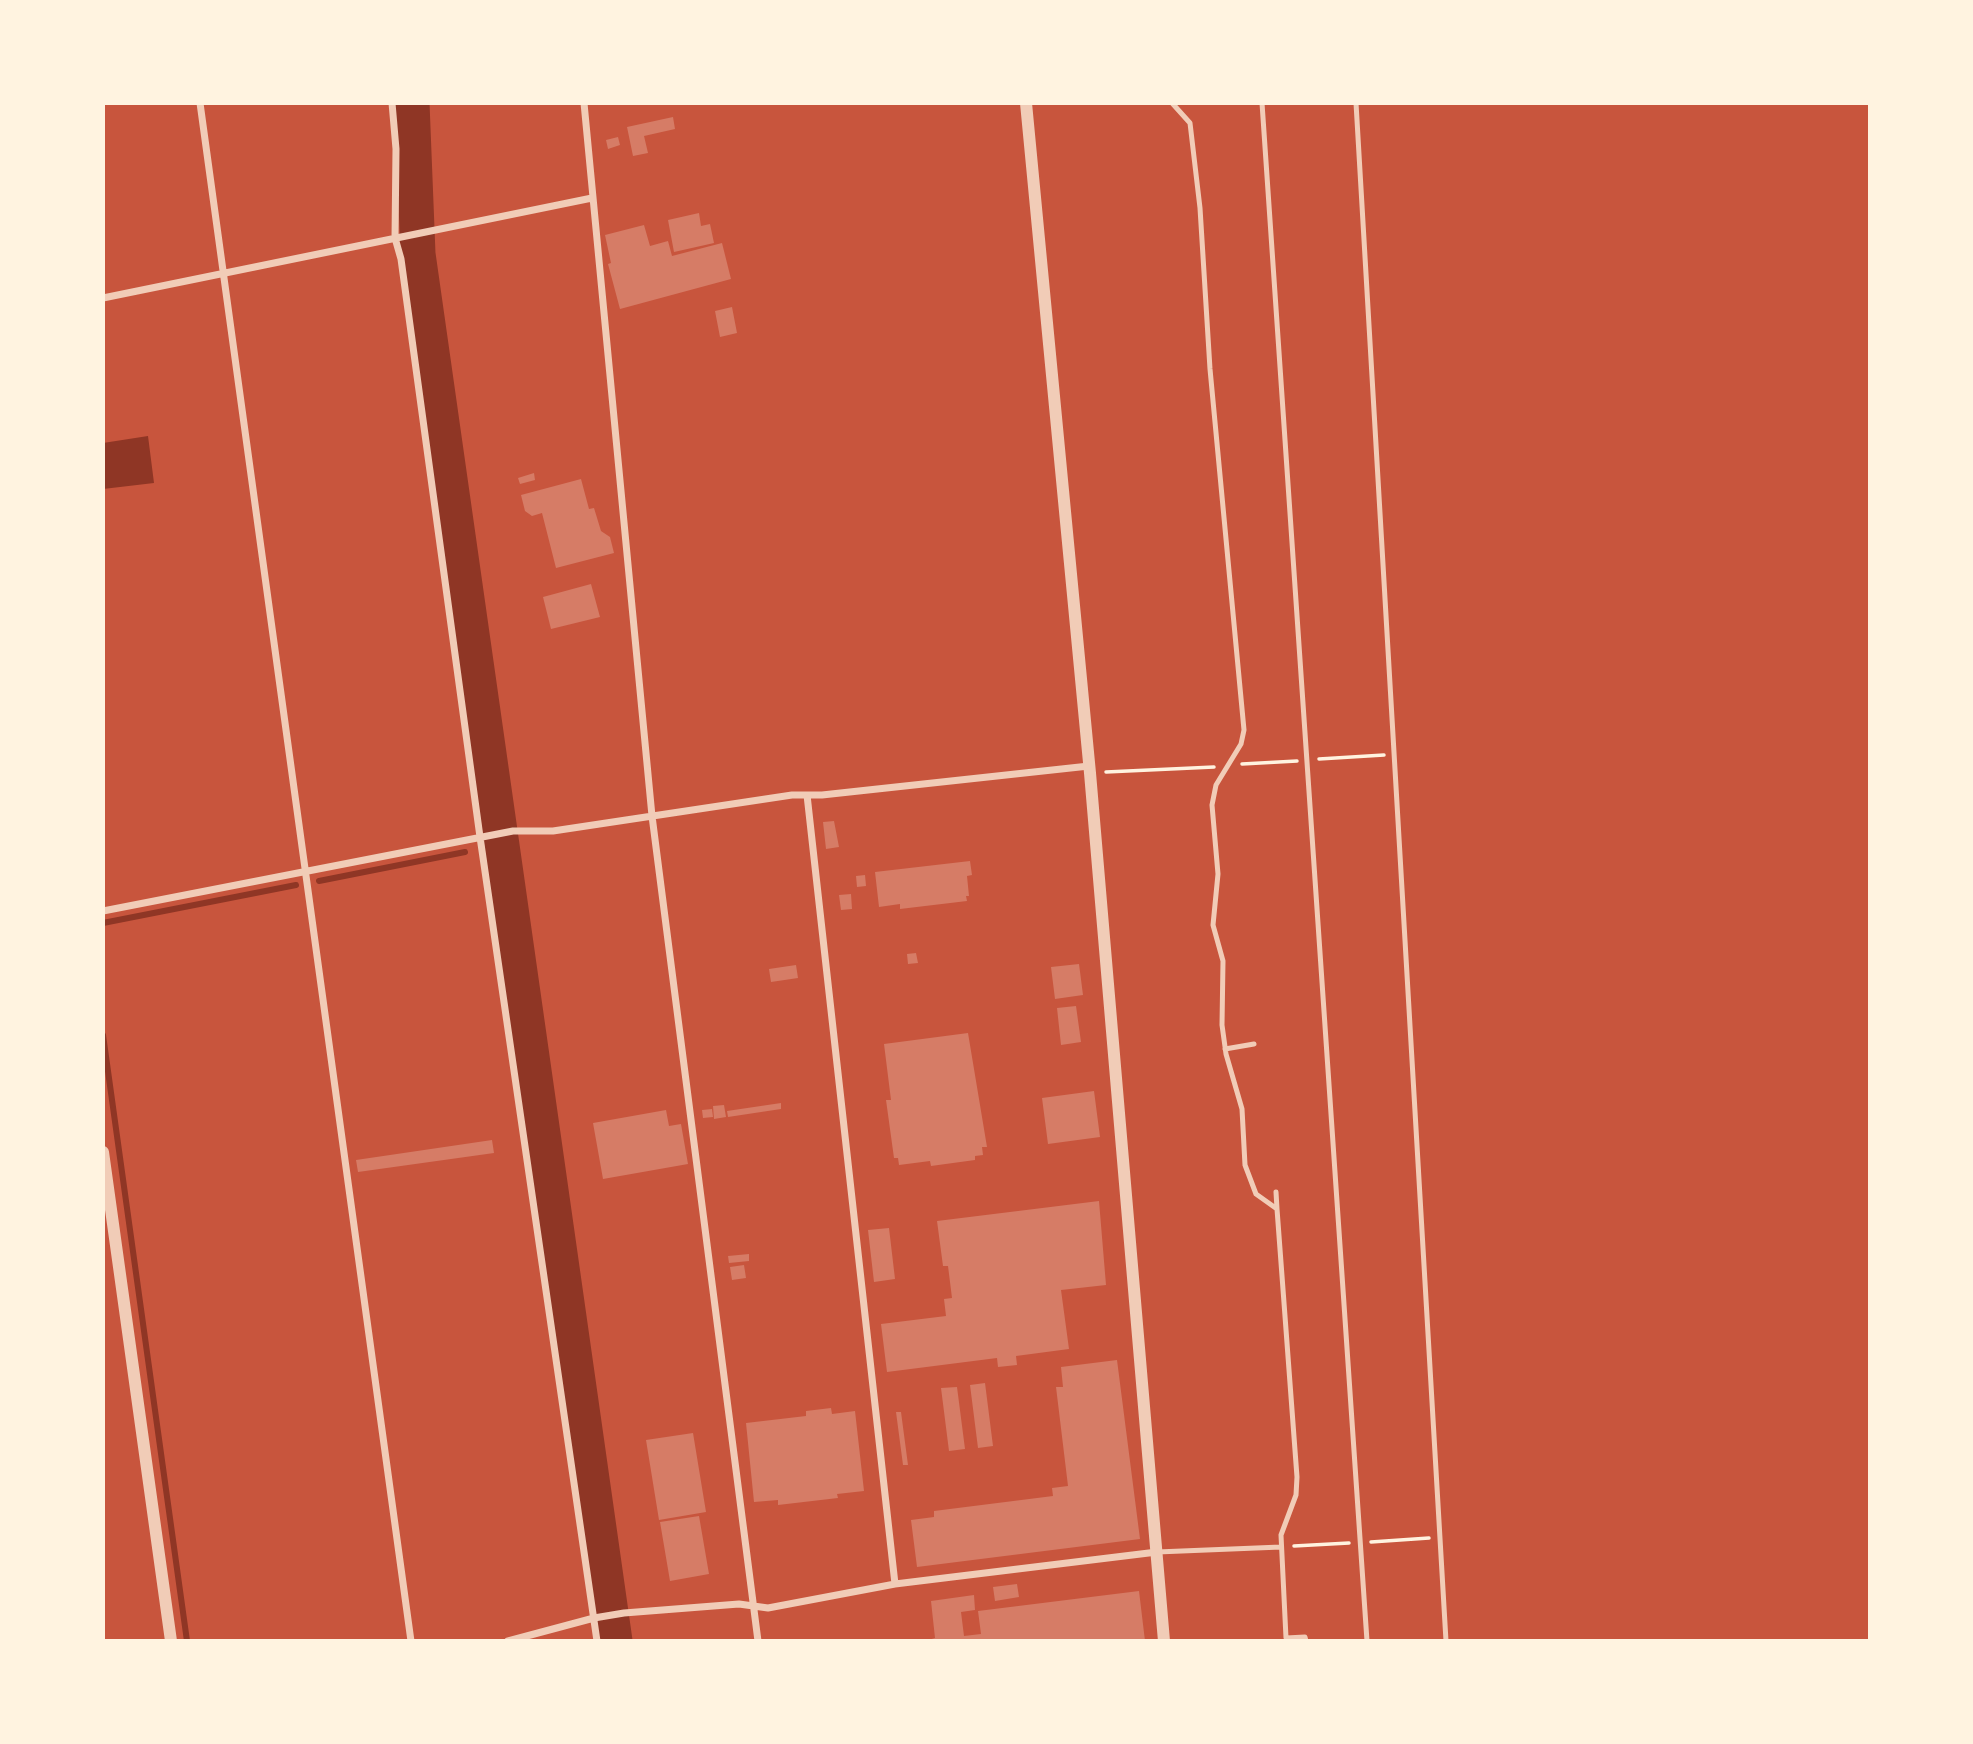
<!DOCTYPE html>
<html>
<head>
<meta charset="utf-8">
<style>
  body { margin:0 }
  #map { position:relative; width:1973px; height:1744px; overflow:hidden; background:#c8553d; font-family:"DejaVu Sans",sans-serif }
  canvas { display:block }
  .frame { position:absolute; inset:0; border:105px solid #fff3e0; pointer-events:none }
</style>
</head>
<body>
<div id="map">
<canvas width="1973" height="1744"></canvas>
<div class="frame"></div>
</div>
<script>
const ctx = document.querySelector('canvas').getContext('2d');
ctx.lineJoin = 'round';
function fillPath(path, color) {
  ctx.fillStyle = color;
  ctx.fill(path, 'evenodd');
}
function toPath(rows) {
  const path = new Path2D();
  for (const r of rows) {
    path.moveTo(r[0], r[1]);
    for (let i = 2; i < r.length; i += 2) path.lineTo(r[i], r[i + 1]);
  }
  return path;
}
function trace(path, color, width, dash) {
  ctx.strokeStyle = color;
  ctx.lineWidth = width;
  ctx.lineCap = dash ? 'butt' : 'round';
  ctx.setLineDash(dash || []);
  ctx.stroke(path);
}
const water = toPath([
  [406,103,418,103,421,122,422,233,410,234,410,149],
  [148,436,154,483,103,489,103,443]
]);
const stream = toPath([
  [489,848,502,845],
  [319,881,465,852],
  [103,923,296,885],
  [103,1035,187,1641]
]);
const river = toPath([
  [412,103,418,254,615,1641]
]);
const building = toPath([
  [673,117,675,129,644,136,648,153,633,156,627,127],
  [618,137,620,145,608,149,606,140],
  [699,213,701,226,710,224,714,243,674,252,668,220],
  [644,225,650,246,668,241,672,256,722,243,731,279,620,309,608,264,611,263,605,235],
  [732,307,737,333,720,337,715,311],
  [534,473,535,480,520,484,518,478],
  [581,479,589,509,594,508,601,531,610,537,614,553,556,568,542,513,532,516,525,511,521,495],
  [591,584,600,617,551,629,543,597],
  [834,821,839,847,826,849,823,822],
  [970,861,972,875,967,876,969,896,966,896,967,901,900,909,900,904,879,907,875,872],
  [865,875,866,886,857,887,856,876],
  [851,894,852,909,841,910,839,895],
  [916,953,918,963,908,964,907,954],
  [1079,964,1083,995,1055,999,1051,967],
  [796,965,798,978,771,982,769,969],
  [1076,1006,1081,1042,1061,1045,1057,1008],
  [968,1033,987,1147,982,1147,983,1155,975,1156,975,1160,931,1166,930,1161,899,1165,898,1158,894,1158,886,1100,891,1100,884,1044],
  [1094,1091,1100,1137,1048,1144,1042,1098],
  [781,1103,781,1109,728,1117,727,1111],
  [724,1105,726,1117,714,1119,713,1106],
  [712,1109,713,1117,703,1118,702,1110],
  [666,1110,669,1126,681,1124,688,1164,603,1179,593,1123],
  [492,1140,494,1153,358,1172,356,1160],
  [1099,1201,1106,1285,1061,1290,1069,1349,1016,1356,1017,1365,998,1367,997,1358,887,1372,881,1324,946,1316,944,1299,952,1298,948,1266,943,1266,937,1221],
  [889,1228,895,1279,874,1282,868,1230],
  [749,1254,749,1261,729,1263,728,1256],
  [744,1265,746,1278,732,1280,730,1267],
  [1117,1360,1140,1539,917,1567,911,1520,934,1517,934,1511,1053,1496,1052,1488,1068,1486,1056,1387,1063,1387,1061,1367],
  [985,1383,993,1446,978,1448,970,1385],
  [957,1387,965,1449,949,1451,941,1388],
  [831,1408,832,1414,855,1411,864,1491,837,1494,838,1498,778,1505,778,1500,754,1502,746,1423,806,1416,806,1411],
  [896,1412,901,1412,908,1465,903,1465],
  [693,1433,706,1512,659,1520,646,1440],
  [699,1516,709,1574,670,1581,660,1522],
  [1017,1584,1019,1597,995,1601,993,1587],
  [1139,1591,1145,1641,925,1641,935,1638,931,1601,974,1595,975,1610,961,1612,964,1636,981,1634,978,1611]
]);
const path = toPath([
  [1319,759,1384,755],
  [1242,764,1297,761],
  [1106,772,1214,767],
  [1371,1542,1429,1538],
  [1294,1546,1349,1543]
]);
const service = toPath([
  [1172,103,1190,123,1200,208,1210,369,1244,730,1241,744,1216,785,1212,805,1218,874,1213,925,1223,961,1222,1025,1226,1054,1242,1109,1245,1165,1256,1194,1277,1209,1297,1477,1296,1495,1281,1535,1286,1638,1305,1637,1306,1641],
  [1262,103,1367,1641],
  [1356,103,1446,1641],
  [1225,1049,1254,1044],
  [1276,1192,1277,1209],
  [1157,1552,1281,1547]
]);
const minor = toPath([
  [200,103,411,1641],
  [392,103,396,149,395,238,401,259,480,837,597,1641],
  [584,103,652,816,758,1641],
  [103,298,592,198],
  [807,795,895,1584],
  [103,911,513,831,553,831,792,795,822,795,1089,766],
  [508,1641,594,1618,624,1613,739,1604,768,1608,895,1584,1157,1552]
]);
const tertiary = toPath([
  [1026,103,1090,773,1164,1641],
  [103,1152,171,1641]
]);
fillPath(water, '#8f3625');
trace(stream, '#8f3625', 6);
trace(river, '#8f3625', 35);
fillPath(building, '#d67c66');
trace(path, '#fff3e0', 3.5);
trace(service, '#f1ccb7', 5);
trace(minor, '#f1ccb7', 7);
trace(tertiary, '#f1ccb7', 12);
</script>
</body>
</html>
